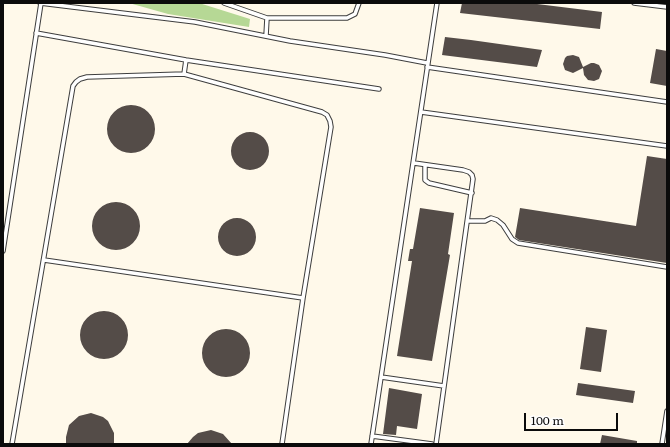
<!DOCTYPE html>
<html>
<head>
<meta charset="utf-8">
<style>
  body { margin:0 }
  #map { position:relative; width:670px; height:447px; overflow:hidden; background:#fff9ea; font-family:Literata,serif }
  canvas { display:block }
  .frame { position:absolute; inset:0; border:4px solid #0b0b0b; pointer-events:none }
  .scale { position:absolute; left:524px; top:413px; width:94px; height:18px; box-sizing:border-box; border:2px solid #0b0b0b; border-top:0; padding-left:5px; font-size:12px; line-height:14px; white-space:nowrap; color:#0b0b0b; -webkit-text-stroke:3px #fff; paint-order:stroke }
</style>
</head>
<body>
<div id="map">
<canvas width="670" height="447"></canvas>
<div class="frame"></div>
<div class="scale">100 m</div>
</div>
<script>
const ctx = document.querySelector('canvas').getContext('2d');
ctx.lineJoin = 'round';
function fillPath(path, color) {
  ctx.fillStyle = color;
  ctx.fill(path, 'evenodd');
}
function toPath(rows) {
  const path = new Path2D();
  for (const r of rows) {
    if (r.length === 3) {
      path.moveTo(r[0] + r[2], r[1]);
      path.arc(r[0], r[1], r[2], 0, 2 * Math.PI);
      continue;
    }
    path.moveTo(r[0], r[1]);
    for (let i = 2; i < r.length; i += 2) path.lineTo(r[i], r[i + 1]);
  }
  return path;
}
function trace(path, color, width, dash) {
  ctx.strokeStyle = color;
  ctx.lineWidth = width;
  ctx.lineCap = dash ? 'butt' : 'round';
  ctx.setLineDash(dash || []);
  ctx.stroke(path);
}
const forest = toPath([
  [129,3,199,3,250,19,249,27,168,14]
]);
const building = toPath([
  [462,3,529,3,602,12,600,29,460,13],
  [445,37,471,40,542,50,537,67,442,55],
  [656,49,667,51,667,86,650,83],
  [573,55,579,57,583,67,591,63,594,63,599,65,602,71,599,79,594,81,588,80,584,75,583,68,573,73,565,70,563,64,565,58,567,56],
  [131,129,24],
  [250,151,19],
  [647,156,667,159,667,263,519,240,515,237,520,208,636,226],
  [116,226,24],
  [420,208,454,213,448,254,450,255,432,361,397,356,412,261,408,261,410,249,413,249],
  [237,237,19],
  [104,335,24],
  [586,327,607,330,601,372,580,369],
  [226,353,24],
  [578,383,635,391,633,403,576,395],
  [389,388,422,394,417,429,397,426,396,435,383,434],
  [91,413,103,417,108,421,114,433,114,444,66,444,66,437,69,425,79,416],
  [211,430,223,434,232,444,187,444,193,437,198,433],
  [602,435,637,441,637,444,600,444]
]);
const lane = toPath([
  [40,3,195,22,290,41,385,55,427,63],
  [224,3,267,18,347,18,355,14,359,3],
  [634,3,667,7],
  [36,33,186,60,379,89],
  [266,36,267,18],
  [427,67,667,102],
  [184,74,186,60],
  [421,112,667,146],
  [414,163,463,170,469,172,472,175,473,179,436,444],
  [425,165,425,180,429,183,472,193],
  [468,221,485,221,491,218,497,220,503,225,512,239,518,243,667,267],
  [3,251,41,3],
  [44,260,303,298],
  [381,377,444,386],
  [372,436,432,444],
  [12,444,73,86,76,82,80,79,87,77,184,74,322,112,327,115,330,121,331,127,303,298,282,444],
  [371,444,437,3],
  [662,444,667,411]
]);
fillPath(forest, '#b6d895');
fillPath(building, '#544c48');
trace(lane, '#3e3e3e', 5.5);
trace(lane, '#fff', 3.5);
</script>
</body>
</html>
